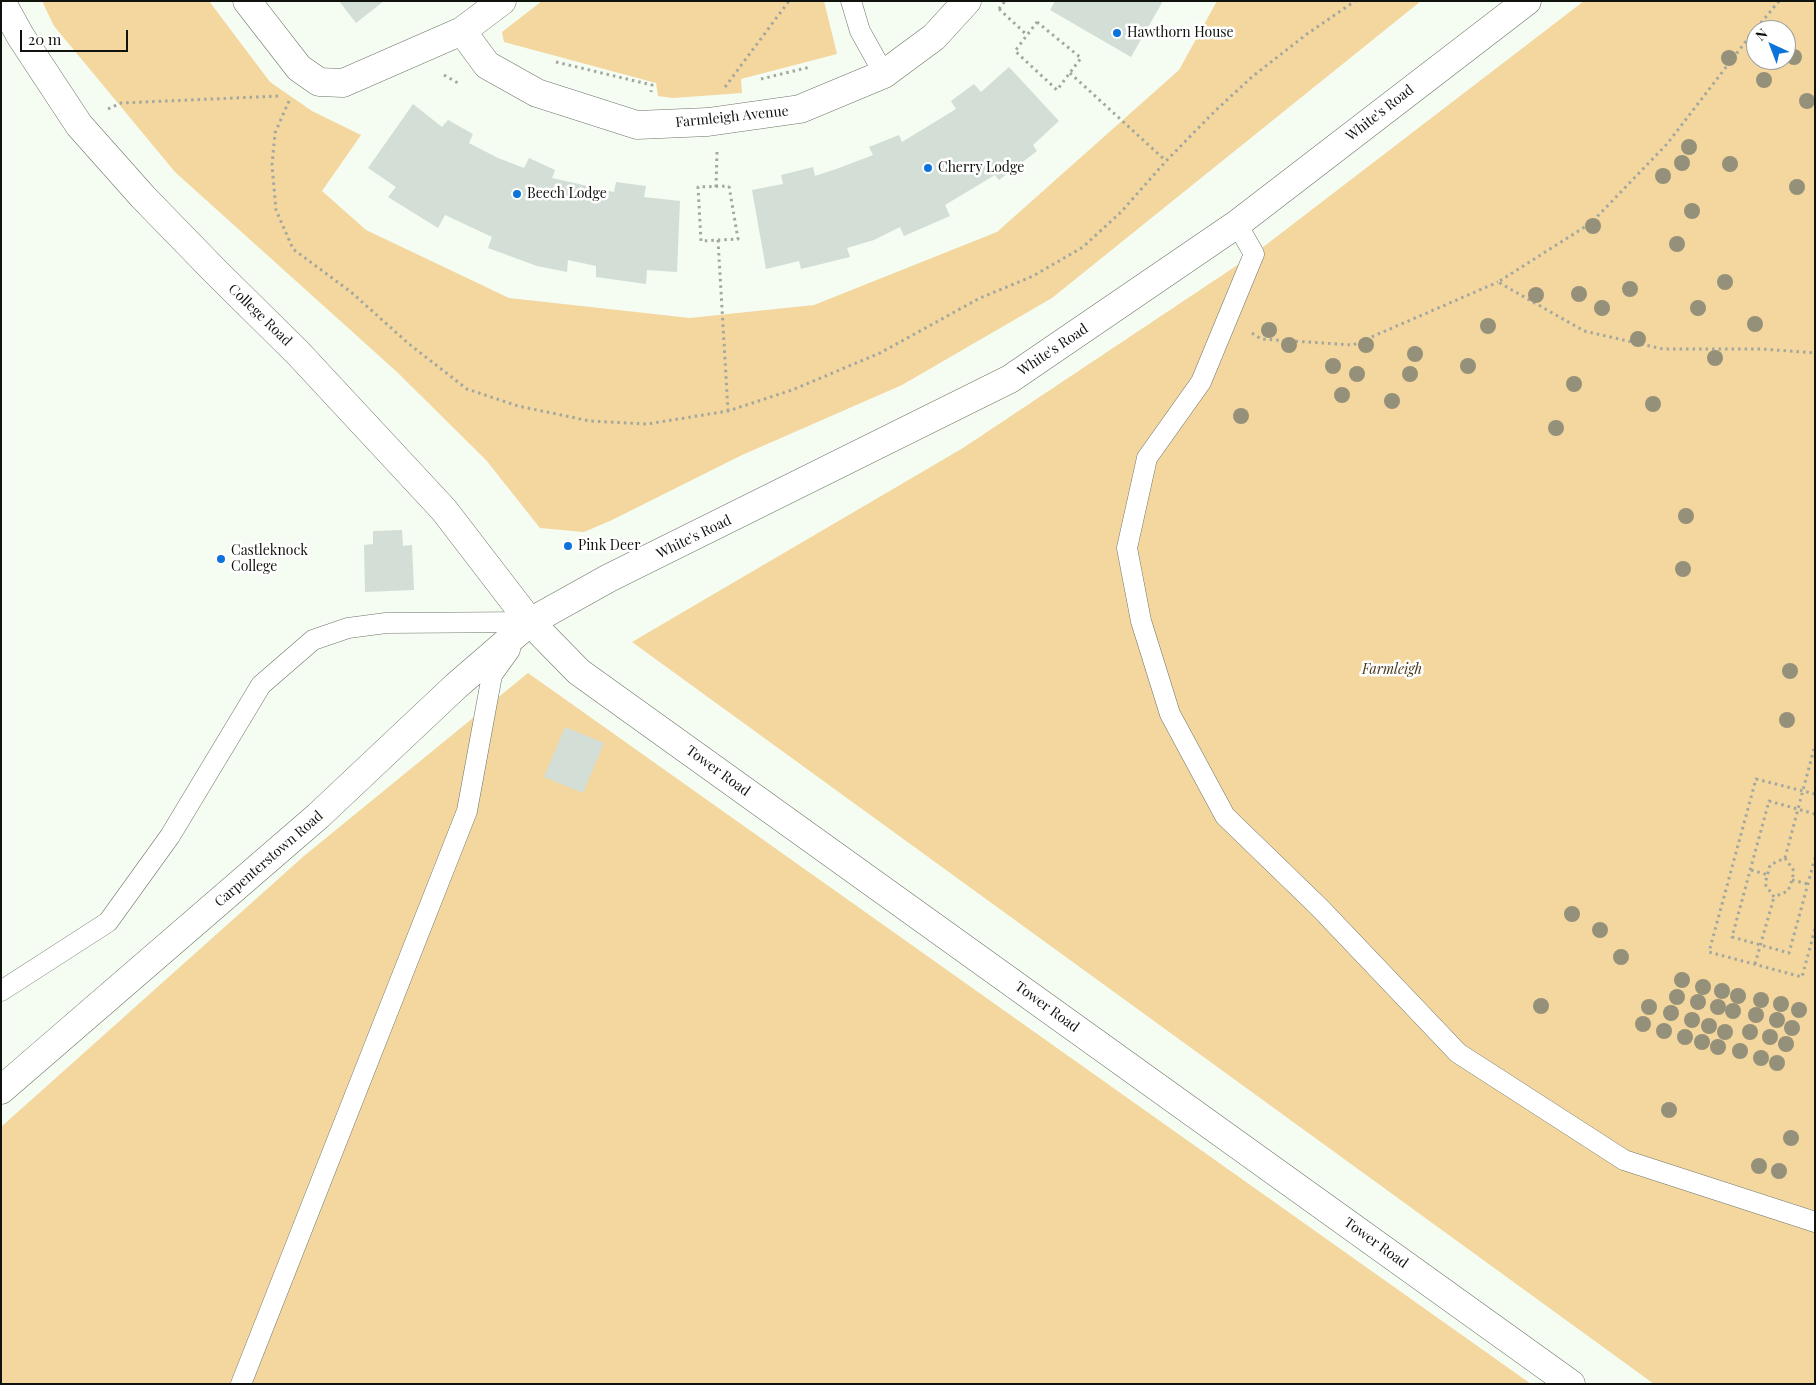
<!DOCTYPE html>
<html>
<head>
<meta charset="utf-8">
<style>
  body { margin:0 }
  #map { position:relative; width:1816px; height:1385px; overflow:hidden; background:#f5fcf1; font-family:"Playfair Display",serif }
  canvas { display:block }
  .frame { position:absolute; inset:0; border:2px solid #10120e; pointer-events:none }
  .north { position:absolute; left:1746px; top:20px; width:50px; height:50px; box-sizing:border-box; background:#fff; border:1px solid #9fa09f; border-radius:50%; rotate:317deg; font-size:14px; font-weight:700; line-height:20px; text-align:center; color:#10120e }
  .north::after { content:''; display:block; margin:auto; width:18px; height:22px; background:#0c73db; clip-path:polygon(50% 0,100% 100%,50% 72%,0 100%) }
  .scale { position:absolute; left:20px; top:30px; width:108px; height:22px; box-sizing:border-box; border:2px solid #10120e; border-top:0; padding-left:6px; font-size:15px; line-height:18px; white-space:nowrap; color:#10120e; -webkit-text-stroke:4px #fff; paint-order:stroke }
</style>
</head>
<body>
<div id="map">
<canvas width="1816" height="1385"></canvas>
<div class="frame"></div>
<div class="north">N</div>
<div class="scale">20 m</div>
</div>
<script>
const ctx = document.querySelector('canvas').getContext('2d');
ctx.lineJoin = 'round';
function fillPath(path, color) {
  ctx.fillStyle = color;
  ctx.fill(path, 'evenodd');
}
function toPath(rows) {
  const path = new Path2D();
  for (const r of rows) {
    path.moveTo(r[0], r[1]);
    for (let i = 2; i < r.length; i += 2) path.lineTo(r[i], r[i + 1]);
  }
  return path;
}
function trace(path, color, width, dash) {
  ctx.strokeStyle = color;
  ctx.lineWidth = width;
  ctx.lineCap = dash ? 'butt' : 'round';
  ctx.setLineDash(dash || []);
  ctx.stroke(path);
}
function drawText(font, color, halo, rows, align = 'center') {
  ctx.font = font + ' "Playfair Display",serif';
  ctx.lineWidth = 5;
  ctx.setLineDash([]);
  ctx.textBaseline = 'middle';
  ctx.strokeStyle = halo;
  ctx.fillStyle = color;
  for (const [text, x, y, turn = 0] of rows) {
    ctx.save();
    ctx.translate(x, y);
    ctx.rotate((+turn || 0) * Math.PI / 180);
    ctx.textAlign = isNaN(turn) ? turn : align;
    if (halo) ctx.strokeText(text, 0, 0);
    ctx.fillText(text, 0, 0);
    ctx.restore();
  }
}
const green = toPath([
  [42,1,209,1,270,82,312,111,361,135,322,191,366,230,509,298,690,318,814,305,997,232,1179,70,1217,1,1421,1,1052,298,902,385,742,455,612,520,584,532,540,528,486,460,397,372,175,172,54,26],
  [542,1,824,1,837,54,741,79,742,93,673,98,658,96,656,83,504,42,502,32],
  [1584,1,1815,1,1815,1384,1654,1384,632,642,963,448,1254,254],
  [1756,30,1786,30,1786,60,1756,60],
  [528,673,1531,1384,1,1384,1,1127,304,856]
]);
const building = toPath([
  [339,1,384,1,356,23],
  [1055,1,1163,1,1131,57,1050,10],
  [1009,67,1059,121,1033,145,1037,151,999,180,995,175,945,205,950,216,904,236,900,227,874,240,847,248,850,257,801,269,799,261,766,269,752,190,783,184,781,175,813,167,815,176,839,168,873,155,869,147,899,135,902,142,956,109,951,101,974,84,981,92],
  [413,104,442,127,448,120,473,134,469,143,498,158,524,168,529,158,555,170,552,178,614,192,616,182,646,186,644,197,680,201,677,272,647,270,646,284,596,277,596,266,568,260,567,272,537,266,488,248,492,237,445,215,438,228,388,197,396,187,368,168],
  [402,530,403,546,412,545,414,590,365,592,364,545,373,544,373,531],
  [565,727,604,743,583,793,544,777]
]);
const path = toPath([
  [1779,1,1750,36,1667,144,1591,223,1498,282,1584,331,1663,349,1762,349,1815,353],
  [999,9,1005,1],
  [999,9,1027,35],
  [1037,22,1081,58,1057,90,1015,51,1037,22],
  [556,62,652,85,651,92],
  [1070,73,1166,161],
  [444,75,458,83],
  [761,79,810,67],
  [725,87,789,1],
  [289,101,275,133,272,165,276,210,293,249,351,292,409,344,467,389,518,406,590,421,647,424,728,411,792,390,880,353,980,298,1033,276,1083,247,1121,212,1166,161,1215,111,1253,76,1307,34,1355,1],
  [108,109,121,103,280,96],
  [729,186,738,239,701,241,698,187,729,186],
  [716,187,717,152],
  [718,240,728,411],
  [1252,333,1261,339,1353,345,1498,282],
  [1815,794,1756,779,1709,952,1802,977,1815,929],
  [1815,814,1769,801,1732,937,1789,953,1815,858],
  [1785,858,1815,745],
  [1785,858,1794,871,1792,880,1788,891,1774,897,1765,884,1770,865,1785,858],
  [1751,870,1768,875],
  [1792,880,1808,884],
  [1755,964,1774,897]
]);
const service = toPath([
  [851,1,860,31,884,74],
  [1237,224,1254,254,1201,382,1147,458,1127,548,1141,621,1170,714,1225,816,1320,908,1458,1053,1624,1160,1815,1222],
  [1,991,108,922,170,836,261,685,313,640,348,628,386,623,530,622],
  [241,1384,467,811,492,675,510,650]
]);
const minor = toPath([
  [247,1,299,68,319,82,343,83,462,31,502,1],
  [462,31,487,65,537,93,637,125,708,122,800,109,884,74,934,37,967,1],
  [530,622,609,578,1010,379,1237,224,1527,1]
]);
const tertiary = toPath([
  [1,1,21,37,79,125,143,197,215,271,298,353,444,510,530,622,579,672,1571,1384],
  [1,1090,318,816,456,686,530,622]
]);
const trees = [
  [1794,57],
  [1729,58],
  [1764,80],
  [1807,101],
  [1689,147],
  [1682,163],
  [1730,164],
  [1663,176],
  [1797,187],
  [1692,211],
  [1593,226],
  [1677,244],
  [1725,282],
  [1630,289],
  [1579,294],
  [1536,295],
  [1602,308],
  [1698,308],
  [1755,324],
  [1488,326],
  [1269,330],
  [1638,339],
  [1289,345],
  [1366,345],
  [1415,354],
  [1715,358],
  [1333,366],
  [1468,366],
  [1357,374],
  [1410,374],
  [1574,384],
  [1342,395],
  [1392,401],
  [1653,404],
  [1241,416],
  [1556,428],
  [1686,516],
  [1683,569],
  [1790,671],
  [1787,720],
  [1572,914],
  [1600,930],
  [1621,957],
  [1682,980],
  [1703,987],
  [1722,991],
  [1738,996],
  [1677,997],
  [1761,1000],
  [1698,1002],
  [1781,1004],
  [1541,1006],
  [1649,1007],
  [1718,1007],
  [1799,1010],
  [1733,1011],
  [1671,1013],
  [1756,1015],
  [1692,1020],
  [1777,1020],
  [1643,1024],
  [1709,1026],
  [1792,1028],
  [1664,1031],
  [1725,1032],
  [1750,1032],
  [1685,1037],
  [1770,1037],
  [1702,1042],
  [1786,1044],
  [1718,1047],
  [1740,1051],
  [1761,1058],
  [1777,1063],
  [1669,1110],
  [1791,1138],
  [1759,1166],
  [1779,1171]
];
const markers = [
  [1117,33,5,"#0c73db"],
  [928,168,5,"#0c73db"],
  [517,194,5,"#0c73db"],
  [568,546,5,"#0c73db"],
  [221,559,5,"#0c73db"]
];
const poiNames = [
  ["Hawthorn House",1127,33],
  ["Cherry Lodge",938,168],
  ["Beech Lodge",527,194],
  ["Pink Deer",578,546],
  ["Castleknock",231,551],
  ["College",231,567]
];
const streetNames = [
  ["White's Road",1380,113,-38],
  ["Farmleigh Avenue",732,117,-6],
  ["College Road",260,315,44],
  ["White's Road",1053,350,-34],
  ["White's Road",694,537,-26],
  ["Tower Road",718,771,36],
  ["Carpenterstown Road",269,859,-41],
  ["Tower Road",1047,1007,36],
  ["Tower Road",1376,1243,36]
];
const parkNames = [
  ["Farmleigh",1392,670]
];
fillPath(green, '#f3d79f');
fillPath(building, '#d2ded6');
trace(service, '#6d7469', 21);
trace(minor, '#6d7469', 29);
trace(tertiary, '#6d7469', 29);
trace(path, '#a3a89f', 3, [2.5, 4]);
trace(service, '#fff', 20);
trace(minor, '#fff', 28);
trace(tertiary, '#fff', 28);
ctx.fillStyle = '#959079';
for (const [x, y] of trees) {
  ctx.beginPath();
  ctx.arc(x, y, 8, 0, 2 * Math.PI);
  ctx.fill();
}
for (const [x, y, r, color] of markers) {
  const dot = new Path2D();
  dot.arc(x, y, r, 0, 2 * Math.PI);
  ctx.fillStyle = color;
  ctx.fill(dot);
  trace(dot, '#fff', 2);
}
drawText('14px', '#10120e', '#fff', poiNames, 'left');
drawText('14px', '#10120e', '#fff', streetNames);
drawText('italic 14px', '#473717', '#fff', parkNames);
</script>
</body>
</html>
